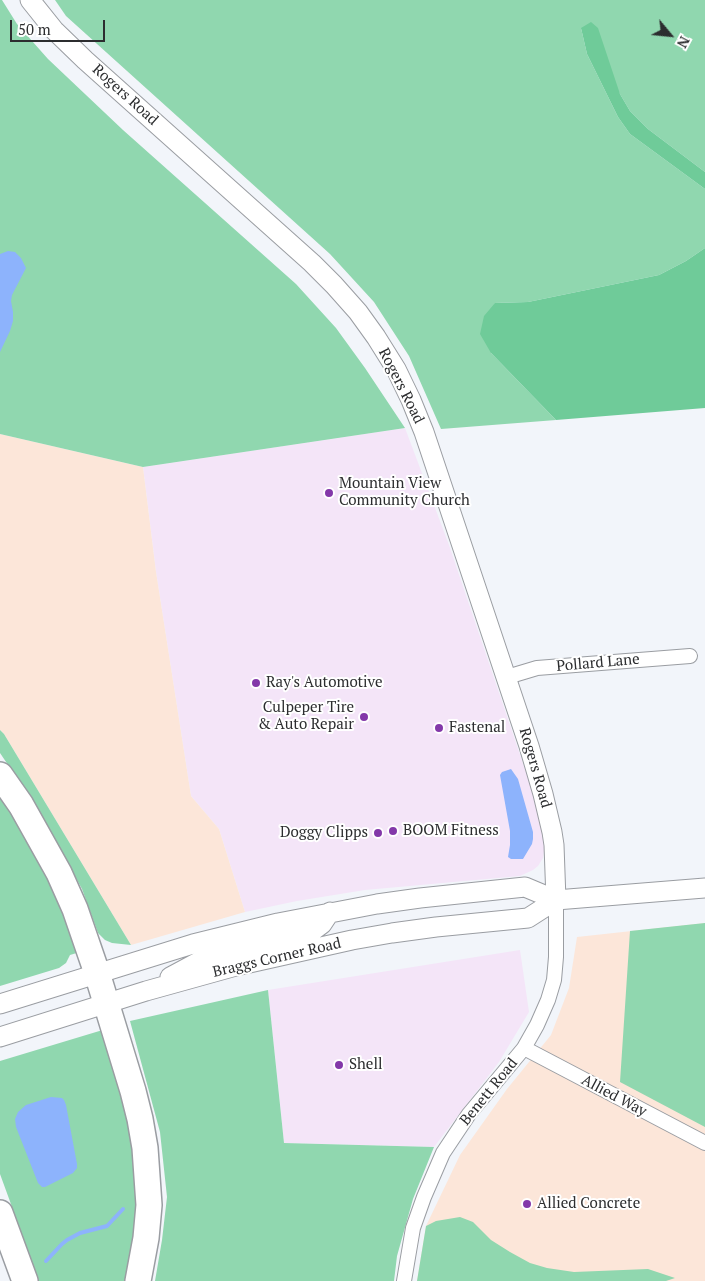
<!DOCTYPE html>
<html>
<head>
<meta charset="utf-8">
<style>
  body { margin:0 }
  #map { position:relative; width:705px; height:1281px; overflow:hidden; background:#f2f5fa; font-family:"PT Serif",serif }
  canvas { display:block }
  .north { position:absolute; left:645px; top:10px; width:50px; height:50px; -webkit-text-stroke:4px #fff; paint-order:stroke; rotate:118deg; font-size:14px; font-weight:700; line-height:20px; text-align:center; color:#2c2d2f }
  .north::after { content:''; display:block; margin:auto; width:18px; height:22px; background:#2c2d2f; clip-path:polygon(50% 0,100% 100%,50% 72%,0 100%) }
  .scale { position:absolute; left:10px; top:20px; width:95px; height:22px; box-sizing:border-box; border:2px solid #2c2d2f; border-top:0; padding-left:6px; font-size:15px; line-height:18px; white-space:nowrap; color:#2c2d2f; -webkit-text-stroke:4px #fff; paint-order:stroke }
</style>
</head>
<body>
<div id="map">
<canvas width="705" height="1281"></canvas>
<div class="north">N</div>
<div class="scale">50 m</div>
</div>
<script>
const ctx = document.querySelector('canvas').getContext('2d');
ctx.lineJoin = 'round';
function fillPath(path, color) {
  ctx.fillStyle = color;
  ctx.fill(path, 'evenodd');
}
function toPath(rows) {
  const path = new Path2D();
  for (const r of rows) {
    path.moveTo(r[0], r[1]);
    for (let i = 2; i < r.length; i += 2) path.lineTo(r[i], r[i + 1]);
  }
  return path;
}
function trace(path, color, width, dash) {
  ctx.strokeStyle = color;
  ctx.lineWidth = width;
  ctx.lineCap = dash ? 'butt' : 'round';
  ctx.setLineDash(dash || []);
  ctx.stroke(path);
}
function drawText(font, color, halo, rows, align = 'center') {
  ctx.font = font + ' "PT Serif",serif';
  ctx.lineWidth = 4;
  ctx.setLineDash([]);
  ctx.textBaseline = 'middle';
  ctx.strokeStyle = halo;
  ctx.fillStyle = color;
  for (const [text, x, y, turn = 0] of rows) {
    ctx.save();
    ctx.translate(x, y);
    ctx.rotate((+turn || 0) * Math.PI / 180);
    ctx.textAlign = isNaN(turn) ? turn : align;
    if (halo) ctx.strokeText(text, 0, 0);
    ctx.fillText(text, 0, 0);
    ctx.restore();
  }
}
const commercial = toPath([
  [405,428,449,545,537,805,544,835,545,845,543,858,538,866,533,870,520,876,365,890,297,901,245,912,219,829,191,796,156,572,143,467],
  [520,950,529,1012,499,1062,434,1147,284,1143,268,990]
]);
const industrial = toPath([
  [0,434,143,467,156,572,191,796,219,829,245,912,131,945,4,734,0,730],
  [705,923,705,1281,417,1281,426,1226,460,1155,507,1089,551,1035,569,988,577,937]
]);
const green = toPath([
  [0,0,2,0,17,24,48,59,123,130,296,284,336,328,365,368,405,428,143,467,0,434],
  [55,0,705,0,705,172,648,129,630,111,581,28,587,54,618,117,630,134,705,189,705,248,686,261,659,275,528,302,495,303,491,353,556,420,441,429,409,356,374,302,330,254,66,16],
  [0,730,4,734,131,945,112,943,105,940,98,933,82,889,35,805,0,753],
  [0,790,49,872,80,952,70,955,66,963,59,968,0,986],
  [705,923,705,1127,620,1082,630,931],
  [268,990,284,1143,434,1147,413,1199,397,1256,394,1281,155,1281,162,1240,167,1197,160,1132,130,1021],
  [106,1029,130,1107,140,1203,129,1281,39,1281,0,1174,0,1061],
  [460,1217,473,1222,491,1240,510,1252,530,1263,547,1268,574,1272,648,1269,675,1278,666,1281,417,1281,426,1226,436,1221]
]);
const forest = toPath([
  [591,22,598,28,620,94,630,111,648,129,705,172,705,189,630,134,618,117,587,54,581,28],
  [705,248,705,408,556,420,491,353,480,334,484,316,495,303,528,302,659,275,686,261]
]);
const water = toPath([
  [8,251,15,252,21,258,26,268,12,295,11,301,13,312,13,321,10,331,0,352,0,254],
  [511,769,518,779,533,832,533,839,532,844,523,859,511,859,508,857,510,845,510,831,500,775,502,772],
  [51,1097,62,1098,64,1100,66,1105,77,1164,77,1168,73,1173,45,1187,42,1187,38,1183,16,1127,15,1119,18,1112,26,1105]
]);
const stream = toPath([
  [46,1261,62,1244,67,1240,80,1233,107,1226,123,1209]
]);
const street = toPath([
  [507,677,537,668,690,656],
  [524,1048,705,1143],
  [404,1281,413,1228,424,1197,443,1153,469,1114,524,1048,537,1025,548,1000,554,980,556,957,556,900]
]);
const secondary = toPath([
  [30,0,54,30,85,60,312,263,334,285,358,312,376,337,396,369,411,400,424,432,529,746,543,794,552,832,554,845,556,900],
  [170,977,198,962,208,957,314,930,322,924,330,912],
  [0,1004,193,944,278,923,377,904,420,898,525,887,556,900,705,888],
  [0,1037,146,991,236,966,352,940,392,933,436,927,528,918,556,900]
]);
const highway = toPath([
  [0,775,21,805,35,830,59,873,75,909,97,973,133,1091,140,1119,145,1148,149,1205,146,1238,138,1281],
  [0,1213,25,1281]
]);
const markers = [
  [329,493,5,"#8338a9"],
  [256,683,5,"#8338a9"],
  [364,717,5,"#8338a9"],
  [439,728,5,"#8338a9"],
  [393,831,5,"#8338a9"],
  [378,833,5,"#8338a9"],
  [339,1065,5,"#8338a9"],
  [527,1204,5,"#8338a9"]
];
const streetNames = [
  ["Rogers Road",125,95,42],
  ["Rogers Road",401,386,63],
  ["Pollard Lane",598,663,-5],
  ["Rogers Road",535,768,74],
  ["Braggs Corner Road",277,958,-13],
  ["Benett Road",489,1092,-51],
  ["Allied Way",614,1096,28]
];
const poiNames = [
  ["Mountain View",339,484],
  ["Community Church",339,501],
  ["Ray's Automotive",266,683],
  ["Culpeper Tire",354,708,"right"],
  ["& Auto Repair",354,725,"right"],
  ["Fastenal",449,728],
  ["BOOM Fitness",403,831],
  ["Doggy Clipps",368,833,"right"],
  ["Shell",349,1065],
  ["Allied Concrete",537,1204]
];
fillPath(commercial, '#f4e5f8');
fillPath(industrial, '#fce6d9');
fillPath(green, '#90d7af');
fillPath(forest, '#6fcb99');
fillPath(water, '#8db3fc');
trace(stream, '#8db3fc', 4);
trace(street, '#9a9da2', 16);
trace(secondary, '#9a9da2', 21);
trace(highway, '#9a9da2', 28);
trace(street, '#fff', 14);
trace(secondary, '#fff', 19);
trace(highway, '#fff', 25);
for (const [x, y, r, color] of markers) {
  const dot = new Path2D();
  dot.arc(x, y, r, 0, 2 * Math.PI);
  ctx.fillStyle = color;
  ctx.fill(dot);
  trace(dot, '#fff', 2);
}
drawText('15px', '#2c2d2f', '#fff', streetNames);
drawText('15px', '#2c2d2f', '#fff', poiNames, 'left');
</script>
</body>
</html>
